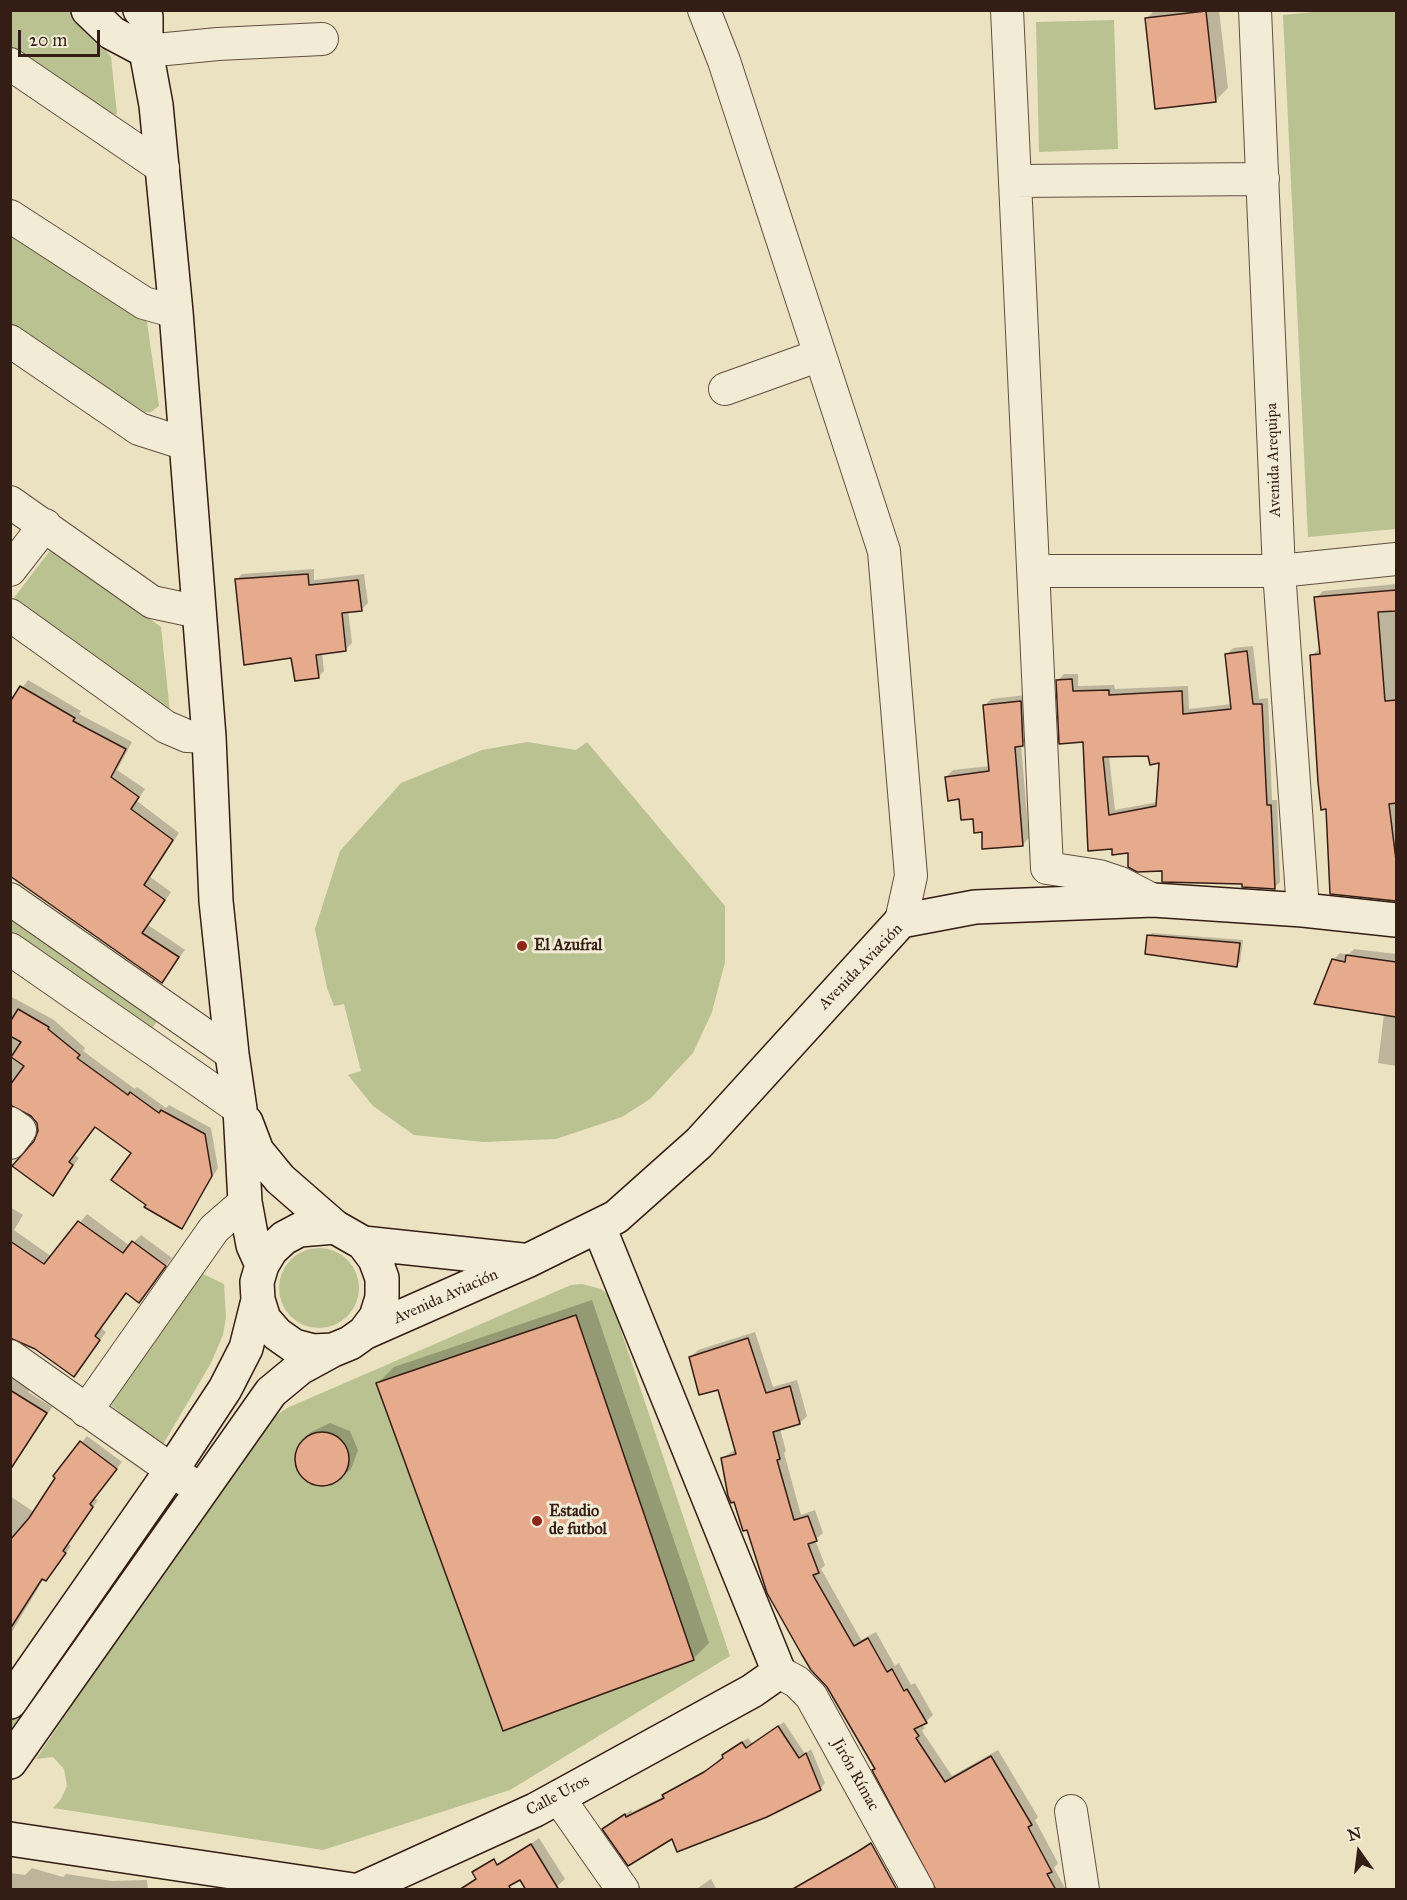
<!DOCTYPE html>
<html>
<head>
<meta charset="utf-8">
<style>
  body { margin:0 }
  #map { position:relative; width:1407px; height:1900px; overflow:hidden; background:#ebe2c2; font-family:"IM FELL Great Primer",serif }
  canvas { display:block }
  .frame { position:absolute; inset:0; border:12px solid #341d14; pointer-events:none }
  .north { position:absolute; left:1329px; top:1822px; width:60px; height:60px; -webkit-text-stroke:4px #f2ecd7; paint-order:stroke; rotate:346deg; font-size:16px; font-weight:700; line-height:24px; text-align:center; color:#341d14 }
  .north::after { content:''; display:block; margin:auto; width:21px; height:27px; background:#341d14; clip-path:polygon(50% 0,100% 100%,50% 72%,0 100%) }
  .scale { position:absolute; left:18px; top:30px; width:82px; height:27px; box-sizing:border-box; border:3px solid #341d14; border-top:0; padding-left:8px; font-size:18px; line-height:21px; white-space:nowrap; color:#341d14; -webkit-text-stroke:4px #f2ecd7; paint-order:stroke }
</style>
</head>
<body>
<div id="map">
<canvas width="1407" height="1900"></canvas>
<div class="frame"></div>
<div class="north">N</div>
<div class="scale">20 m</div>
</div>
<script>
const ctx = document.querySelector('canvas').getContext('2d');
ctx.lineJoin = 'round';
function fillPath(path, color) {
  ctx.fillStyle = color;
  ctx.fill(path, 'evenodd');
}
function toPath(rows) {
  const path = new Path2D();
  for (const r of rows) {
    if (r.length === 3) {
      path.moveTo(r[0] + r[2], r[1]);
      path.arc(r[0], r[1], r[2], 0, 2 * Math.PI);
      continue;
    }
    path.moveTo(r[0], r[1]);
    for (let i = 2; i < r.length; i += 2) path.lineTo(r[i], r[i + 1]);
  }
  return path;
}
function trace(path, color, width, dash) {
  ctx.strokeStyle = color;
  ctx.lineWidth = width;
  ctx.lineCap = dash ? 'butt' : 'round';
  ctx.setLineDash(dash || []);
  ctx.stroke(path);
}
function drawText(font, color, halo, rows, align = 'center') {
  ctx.font = font + ' "IM FELL Great Primer",serif';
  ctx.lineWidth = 6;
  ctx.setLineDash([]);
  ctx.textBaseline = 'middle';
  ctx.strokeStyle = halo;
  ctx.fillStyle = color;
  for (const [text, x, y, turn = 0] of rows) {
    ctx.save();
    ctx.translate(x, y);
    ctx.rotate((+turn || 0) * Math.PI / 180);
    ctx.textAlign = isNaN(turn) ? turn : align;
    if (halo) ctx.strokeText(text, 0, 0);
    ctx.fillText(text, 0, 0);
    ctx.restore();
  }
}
const green = toPath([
  [10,11,68,11,85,23,111,57,117,114,107,114,11,52],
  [1323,11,1396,11,1396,529,1308,537,1283,15],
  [1114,20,1118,149,1039,152,1036,22],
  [10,223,146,315,159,406,151,412,136,413,11,325],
  [52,548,161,627,170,712,13,599],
  [527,742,576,750,587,742,725,906,725,962,712,1012,693,1053,650,1099,622,1117,556,1139,483,1142,414,1135,373,1106,348,1075,361,1071,344,1004,334,1006,327,988,315,929,340,851,401,783,482,750],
  [10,915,159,1019,150,1031,11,934],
  [319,1288,40],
  [197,1271,224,1284,226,1317,223,1335,211,1363,162,1446,106,1401],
  [582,1284,601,1289,609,1295,730,1656,510,1790,323,1850,53,1808,61,1799,67,1786,64,1769,53,1757,36,1759,257,1429,287,1408,571,1285],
  [160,1502,170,1508,11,1739,11,1719]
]);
const shadow = toPath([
  [1155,10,1219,10,1228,88,1216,100,1147,18],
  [314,569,314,580,364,574,368,603,362,609,348,611,352,643,345,650,322,653,324,671,318,677,293,657,236,580,242,574],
  [1396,584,1396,900,1332,893,1327,808,1312,655,1321,648,1316,598,1323,591],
  [1253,646,1259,699,1268,698,1272,800,1277,800,1280,882,1274,888,1164,870,1129,852,1113,853,1085,740,1058,680,1064,674,1078,674,1078,686,1114,685,1115,689,1188,686,1189,709,1232,704,1227,654,1233,648],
  [1149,754,1160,761,1158,802,1115,810,1109,756],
  [28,680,81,711,79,714,132,742,117,770,145,789,137,801,179,833,150,877,171,892,148,925,185,950,161,981,10,877,10,705],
  [1027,695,1029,738,1021,745,1029,838,1022,845,983,831,946,777,953,770,990,766,984,706,991,699],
  [1152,933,1243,940,1240,962,1236,965,1149,936],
  [1354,949,1396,954,1396,1066,1378,1063,1384,1014,1333,960,1340,953,1348,955],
  [10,996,54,1020,85,1048,83,1051,135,1089,137,1087,166,1108,169,1105,211,1128,218,1168,181,1227,148,1204,133,1153,96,1126,75,1155,79,1158,53,1194,36,1142,39,1132,38,1121,31,1114,10,1104],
  [10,1207,23,1215,14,1230,52,1257,87,1214,130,1246,141,1235,172,1258,139,1301,127,1292,101,1328,106,1332,74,1375,21,1340,10,1337],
  [592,1300,709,1643,693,1659,378,1383,394,1367],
  [755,1332,773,1387,797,1380,807,1416,800,1423,780,1429,786,1451,784,1453,801,1515,815,1510,823,1533,815,1540,825,1565,821,1569,861,1640,876,1632,895,1666,899,1663,911,1685,915,1683,933,1715,922,1725,925,1728,922,1731,952,1776,998,1750,1038,1817,1035,1820,1058,1863,1054,1868,1066,1890,942,1890,877,1768,769,1593,722,1458,736,1449,719,1389,691,1357,698,1350],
  [10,1367,31,1388,28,1392,52,1407,10,1471],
  [330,1423,350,1431,358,1450,351,1469,342,1477,323,1486,304,1479,295,1460,303,1440,311,1432],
  [87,1436,122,1462,94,1498,98,1500,68,1544,71,1546,52,1573,44,1578,10,1635,10,1496,34,1512,57,1478,55,1476],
  [784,1722,805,1754,811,1749,825,1783,820,1789,673,1837,604,1829,631,1810,632,1812,665,1796,670,1790,711,1767,729,1750,748,1738,752,1743],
  [539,1838,565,1879,553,1890,510,1859],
  [32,1868,63,1877,66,1874,112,1881,147,1880,148,1890,10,1890,10,1873,25,1875],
  [711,1879,717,1890,695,1890]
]);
const building = toPath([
  [1206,11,1216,102,1155,109,1145,18,1206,11],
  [308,574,309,585,358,580,362,611,342,613,346,651,316,655,319,678,295,681,291,658,244,665,235,579,308,574],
  [1396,590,1396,611,1378,612,1385,701,1396,700,1396,803,1389,804,1396,860,1396,901,1330,894,1326,809,1321,810,1318,782,1310,655,1320,654,1314,597,1396,590],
  [1247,651,1253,704,1262,704,1267,805,1271,805,1275,889,1242,887,1242,884,1162,882,1162,871,1137,872,1128,867,1128,853,1112,855,1112,849,1088,851,1083,742,1059,744,1056,680,1072,679,1073,691,1109,690,1109,695,1182,691,1183,714,1231,709,1225,654,1247,651],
  [1148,756,1150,765,1159,763,1156,806,1109,815,1103,757,1148,756],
  [20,686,75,718,73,721,126,749,111,777,139,797,131,809,173,840,144,885,165,900,142,933,179,957,162,983,10,876,10,702,20,686],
  [1021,701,1023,746,1015,747,1023,846,982,849,982,832,974,833,973,819,961,820,959,799,948,801,945,777,989,771,983,705,1021,701],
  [1147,935,1240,943,1237,967,1145,954,1147,935],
  [1346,955,1396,962,1396,1017,1314,1004,1332,959,1345,962,1346,955],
  [18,1009,49,1027,48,1029,80,1055,77,1058,128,1095,130,1092,159,1113,161,1110,205,1134,212,1176,182,1229,144,1207,146,1205,111,1180,131,1153,95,1127,69,1162,73,1165,53,1196,12,1166,34,1141,38,1131,37,1123,31,1116,10,1105,10,1085,24,1066,11,1057,21,1042,10,1036,10,1022,18,1009],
  [78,1221,123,1253,132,1241,166,1266,139,1303,126,1293,95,1336,100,1340,74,1377,35,1349,10,1338,10,1241,44,1264,78,1221],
  [576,1315,694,1660,503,1731,376,1383,576,1315],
  [748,1338,766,1393,790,1386,800,1424,773,1432,780,1459,777,1460,794,1520,808,1516,817,1541,808,1544,819,1573,813,1575,854,1646,868,1638,887,1672,892,1669,904,1691,907,1689,927,1723,914,1729,919,1736,916,1738,945,1782,991,1756,1032,1825,1028,1827,1052,1872,1047,1874,1056,1890,936,1890,872,1770,875,1769,827,1687,811,1670,802,1655,767,1593,747,1530,743,1531,734,1502,731,1503,728,1496,721,1458,736,1454,718,1390,699,1395,689,1357,748,1338],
  [10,1390,47,1413,10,1470,10,1390],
  [322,1459,27],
  [80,1441,117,1469,90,1504,93,1507,63,1551,66,1553,46,1581,42,1579,10,1629,10,1540,29,1518,55,1478,53,1476,80,1441],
  [778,1726,799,1758,806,1753,821,1790,767,1817,677,1852,672,1839,628,1866,602,1829,625,1814,626,1817,664,1798,662,1795,704,1772,723,1758,722,1755,742,1742,746,1748,778,1726],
  [871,1843,897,1890,791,1890,857,1852,871,1843],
  [531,1844,559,1890,526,1890,520,1880,509,1886,511,1890,459,1890,476,1879,472,1872,494,1859,497,1865,531,1844]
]);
const street = toPath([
  [704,10,724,61,884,551,911,876,901,921],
  [1007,10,1047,868,1099,876,1120,883,1153,900],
  [1255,10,1279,571,1303,910],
  [146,51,218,44,322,39],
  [10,64,163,168],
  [1016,181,1263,179],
  [10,216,144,303,176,312],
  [10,341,139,429,186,444],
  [725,389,820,355],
  [10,502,152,602,199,612],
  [10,570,45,525],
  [1034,571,1279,571,1396,559],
  [10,615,166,727,187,736,209,737],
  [10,899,232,1054],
  [10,949,240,1109],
  [10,1123,20,1130,10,1143],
  [10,1356,200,1490],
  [86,1411,214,1229,245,1202],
  [779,1672,797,1682,811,1696,918,1890],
  [558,1797,623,1890],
  [1071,1811,1083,1890]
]);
const secondary = toPath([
  [88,10,112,33,146,51],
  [140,10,146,17,146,51,156,105,176,312,209,737,216,901,232,1054,240,1109,245,1202,253,1245,262,1265],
  [246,1122,257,1151,280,1179,335,1227],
  [363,1243,522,1260],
  [364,1333,527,1261,616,1217,699,1143,901,921,975,907,1153,900,1303,910,1396,920],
  [10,1702,171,1471,225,1389,246,1348,258,1300,257,1282,262,1265,271,1250,284,1238,299,1230,335,1227,363,1243,375,1259,382,1278,382,1298,376,1317,364,1333,350,1343,333,1350,313,1351,294,1346,277,1334,264,1319,258,1300],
  [10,1762,271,1392,300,1368,333,1350],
  [10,1839,353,1890],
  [359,1890,535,1810,752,1691,779,1672,599,1227]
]);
const markers = [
  [522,946,6,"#8f2418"],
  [537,1521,6,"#8f2418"]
];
const streetNames = [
  ["Avenida Arequipa",1274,460,-92],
  ["Avenida Aviación",861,967,-46],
  ["Avenida Aviación",446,1297,-24],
  ["Jirón Rímac",855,1775,61],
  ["Calle Uros",558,1796,-28]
];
const poiNames = [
  ["El Azufral",534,946],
  ["Estadio",549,1512],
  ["de futbol",549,1530]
];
fillPath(green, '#bac291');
fillPath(shadow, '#0003');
fillPath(building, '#e6aa8d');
trace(building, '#341d14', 1.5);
trace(street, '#624e40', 34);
trace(secondary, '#341d14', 36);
trace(street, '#f2ecd7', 32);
trace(secondary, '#f2ecd7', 33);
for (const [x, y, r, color] of markers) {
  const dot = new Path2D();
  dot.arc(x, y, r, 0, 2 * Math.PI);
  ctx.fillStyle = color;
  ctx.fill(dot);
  trace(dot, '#f2ecd7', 2);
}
drawText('16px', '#341d14', '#f2ecd7', streetNames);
drawText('bold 16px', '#341d14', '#f2ecd7', poiNames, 'left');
</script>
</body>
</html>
